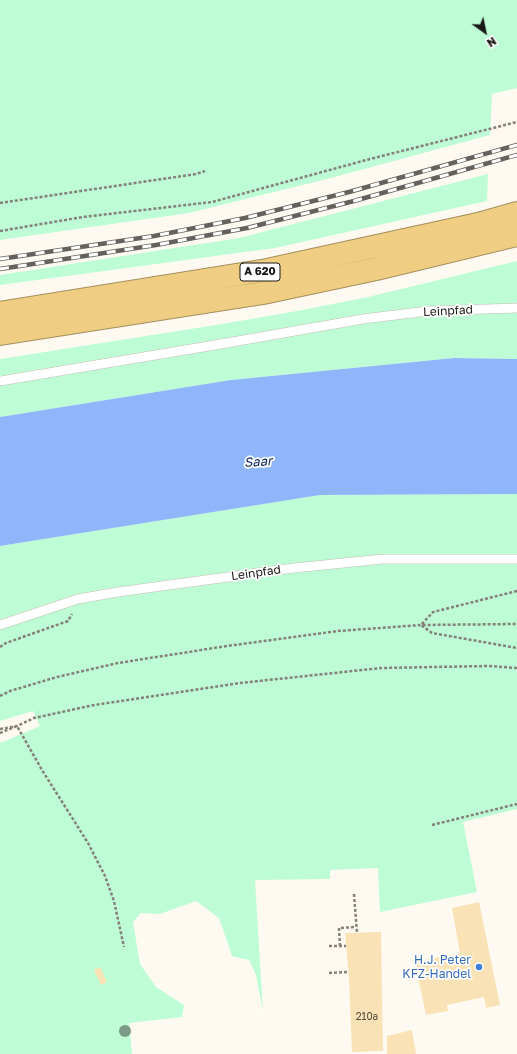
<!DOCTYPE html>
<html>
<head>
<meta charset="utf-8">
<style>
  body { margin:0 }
  #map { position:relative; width:517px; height:1054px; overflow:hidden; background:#fefaf1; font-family:"Golos Text",sans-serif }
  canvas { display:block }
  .north { position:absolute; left:465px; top:12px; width:40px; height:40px; -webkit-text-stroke:3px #fff; paint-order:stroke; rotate:147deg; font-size:11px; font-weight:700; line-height:16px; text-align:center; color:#1a1814 }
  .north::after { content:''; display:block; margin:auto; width:14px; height:18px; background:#1a1814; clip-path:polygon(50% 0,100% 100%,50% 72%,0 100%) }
</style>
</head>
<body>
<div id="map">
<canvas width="517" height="1054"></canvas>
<div class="north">N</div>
</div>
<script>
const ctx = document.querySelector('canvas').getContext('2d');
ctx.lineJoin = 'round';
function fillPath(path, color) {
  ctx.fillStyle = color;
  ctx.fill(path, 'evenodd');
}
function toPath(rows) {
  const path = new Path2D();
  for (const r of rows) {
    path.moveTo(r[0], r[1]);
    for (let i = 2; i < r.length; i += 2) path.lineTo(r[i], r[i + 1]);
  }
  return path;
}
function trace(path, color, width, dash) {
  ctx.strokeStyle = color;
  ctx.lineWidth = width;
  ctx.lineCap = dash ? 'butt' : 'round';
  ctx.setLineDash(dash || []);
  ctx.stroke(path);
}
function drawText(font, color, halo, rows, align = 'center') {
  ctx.font = font + ' "Golos Text",sans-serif';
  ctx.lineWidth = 3.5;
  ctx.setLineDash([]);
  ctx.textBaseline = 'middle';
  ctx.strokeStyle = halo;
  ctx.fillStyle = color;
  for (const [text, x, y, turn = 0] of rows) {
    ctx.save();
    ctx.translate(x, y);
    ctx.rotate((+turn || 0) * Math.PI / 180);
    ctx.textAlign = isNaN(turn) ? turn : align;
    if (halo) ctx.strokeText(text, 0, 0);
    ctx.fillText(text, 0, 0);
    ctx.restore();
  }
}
const green = toPath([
  [0,0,517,0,517,88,492,94,490,135,331,178,189,213,0,240],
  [488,174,487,201,275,248,0,285,0,275,239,238],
  [517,261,517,359,454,358,231,380,0,417,0,359,222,324,297,311,368,297],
  [517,494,517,809,463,822,477,892,380,912,378,868,330,870,330,879,255,880,263,1011,256,975,249,960,232,956,219,918,196,901,160,914,141,913,133,922,140,964,156,987,184,1005,182,1017,129,1023,132,1054,0,1054,0,743,40,726,33,711,0,721,0,546,320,495]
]);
const water = toPath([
  [454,358,517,359,517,494,320,495,0,546,0,417,231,380]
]);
const building = toPath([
  [479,902,500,1005,486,1008,484,997,447,1005,448,1011,426,1015,415,962,460,953,452,908],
  [381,932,383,1051,352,1052,349,978,345,933],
  [100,967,107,982,101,985,94,970],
  [412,1030,416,1054,387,1054,387,1036]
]);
const path = toPath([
  [0,203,196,174,205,171],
  [0,231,83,217,212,202,370,159,517,122],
  [517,591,433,612,421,625,432,633,517,648],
  [0,647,6,643,68,621,72,614],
  [0,696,10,691,57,677,118,663,227,646,338,631,421,625,517,624],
  [0,729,17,726,34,718,94,705,240,683,381,668,489,666,517,668],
  [0,733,17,726,42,770,88,843,105,876,114,901,124,947],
  [432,825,517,804],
  [354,894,357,933],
  [329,946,346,946],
  [340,946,339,928,356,927],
  [329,973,348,972]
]);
const lane = toPath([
  [0,381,215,345,363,319,428,311,517,308],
  [0,625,78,599,118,592,294,568,383,559,517,559]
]);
const highway = toPath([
  [0,313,267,270,478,224,517,213],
  [0,334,263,293,376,269,517,235]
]);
const rail = toPath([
  [0,259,154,236,245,218,349,192,517,145],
  [0,269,156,245,247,228,354,201,517,155]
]);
const trees = [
  [125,1031]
];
const markers = [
  [479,967,4,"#3f7fe0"]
];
const numberNames = [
  ["210a",367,1017]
];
const shields = [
  [260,272,40]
];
const shieldNames = [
  ["A 620",260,272]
];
const streetNames = [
  ["Leinpfad",448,311,-3],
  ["Leinpfad",256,573,-8]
];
const shopNames = [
  ["H.J. Peter",471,960],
  ["KFZ-Handel",471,974]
];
const waterNames = [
  ["Saar",258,462,-4]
];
fillPath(green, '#befcd5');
fillPath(water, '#8fb6fa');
fillPath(building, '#f9e3b6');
trace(lane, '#c3beb3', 10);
trace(highway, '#a48e5c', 24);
trace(path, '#84817a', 2.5, [3, 2]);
trace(lane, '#fff', 9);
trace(highway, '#efce83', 22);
trace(rail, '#65625d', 4.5);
trace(rail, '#fff', 3, [9]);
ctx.fillStyle = '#799b86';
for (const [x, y] of trees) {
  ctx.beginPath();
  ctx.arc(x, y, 6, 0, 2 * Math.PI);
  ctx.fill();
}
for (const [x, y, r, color] of markers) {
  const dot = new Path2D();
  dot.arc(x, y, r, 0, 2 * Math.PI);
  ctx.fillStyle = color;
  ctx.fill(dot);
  trace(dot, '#fff', 1.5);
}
drawText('10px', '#524b3c', null, numberNames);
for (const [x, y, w] of shields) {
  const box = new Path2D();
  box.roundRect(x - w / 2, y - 9, w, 18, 3);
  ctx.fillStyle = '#fff';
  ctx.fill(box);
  trace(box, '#1a1814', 1);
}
drawText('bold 11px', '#1a1814', null, shieldNames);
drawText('12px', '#1a1814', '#fff', streetNames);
drawText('12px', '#366cbe', '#fff', shopNames, 'right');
drawText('italic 13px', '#06255f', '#fff', waterNames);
</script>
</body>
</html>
